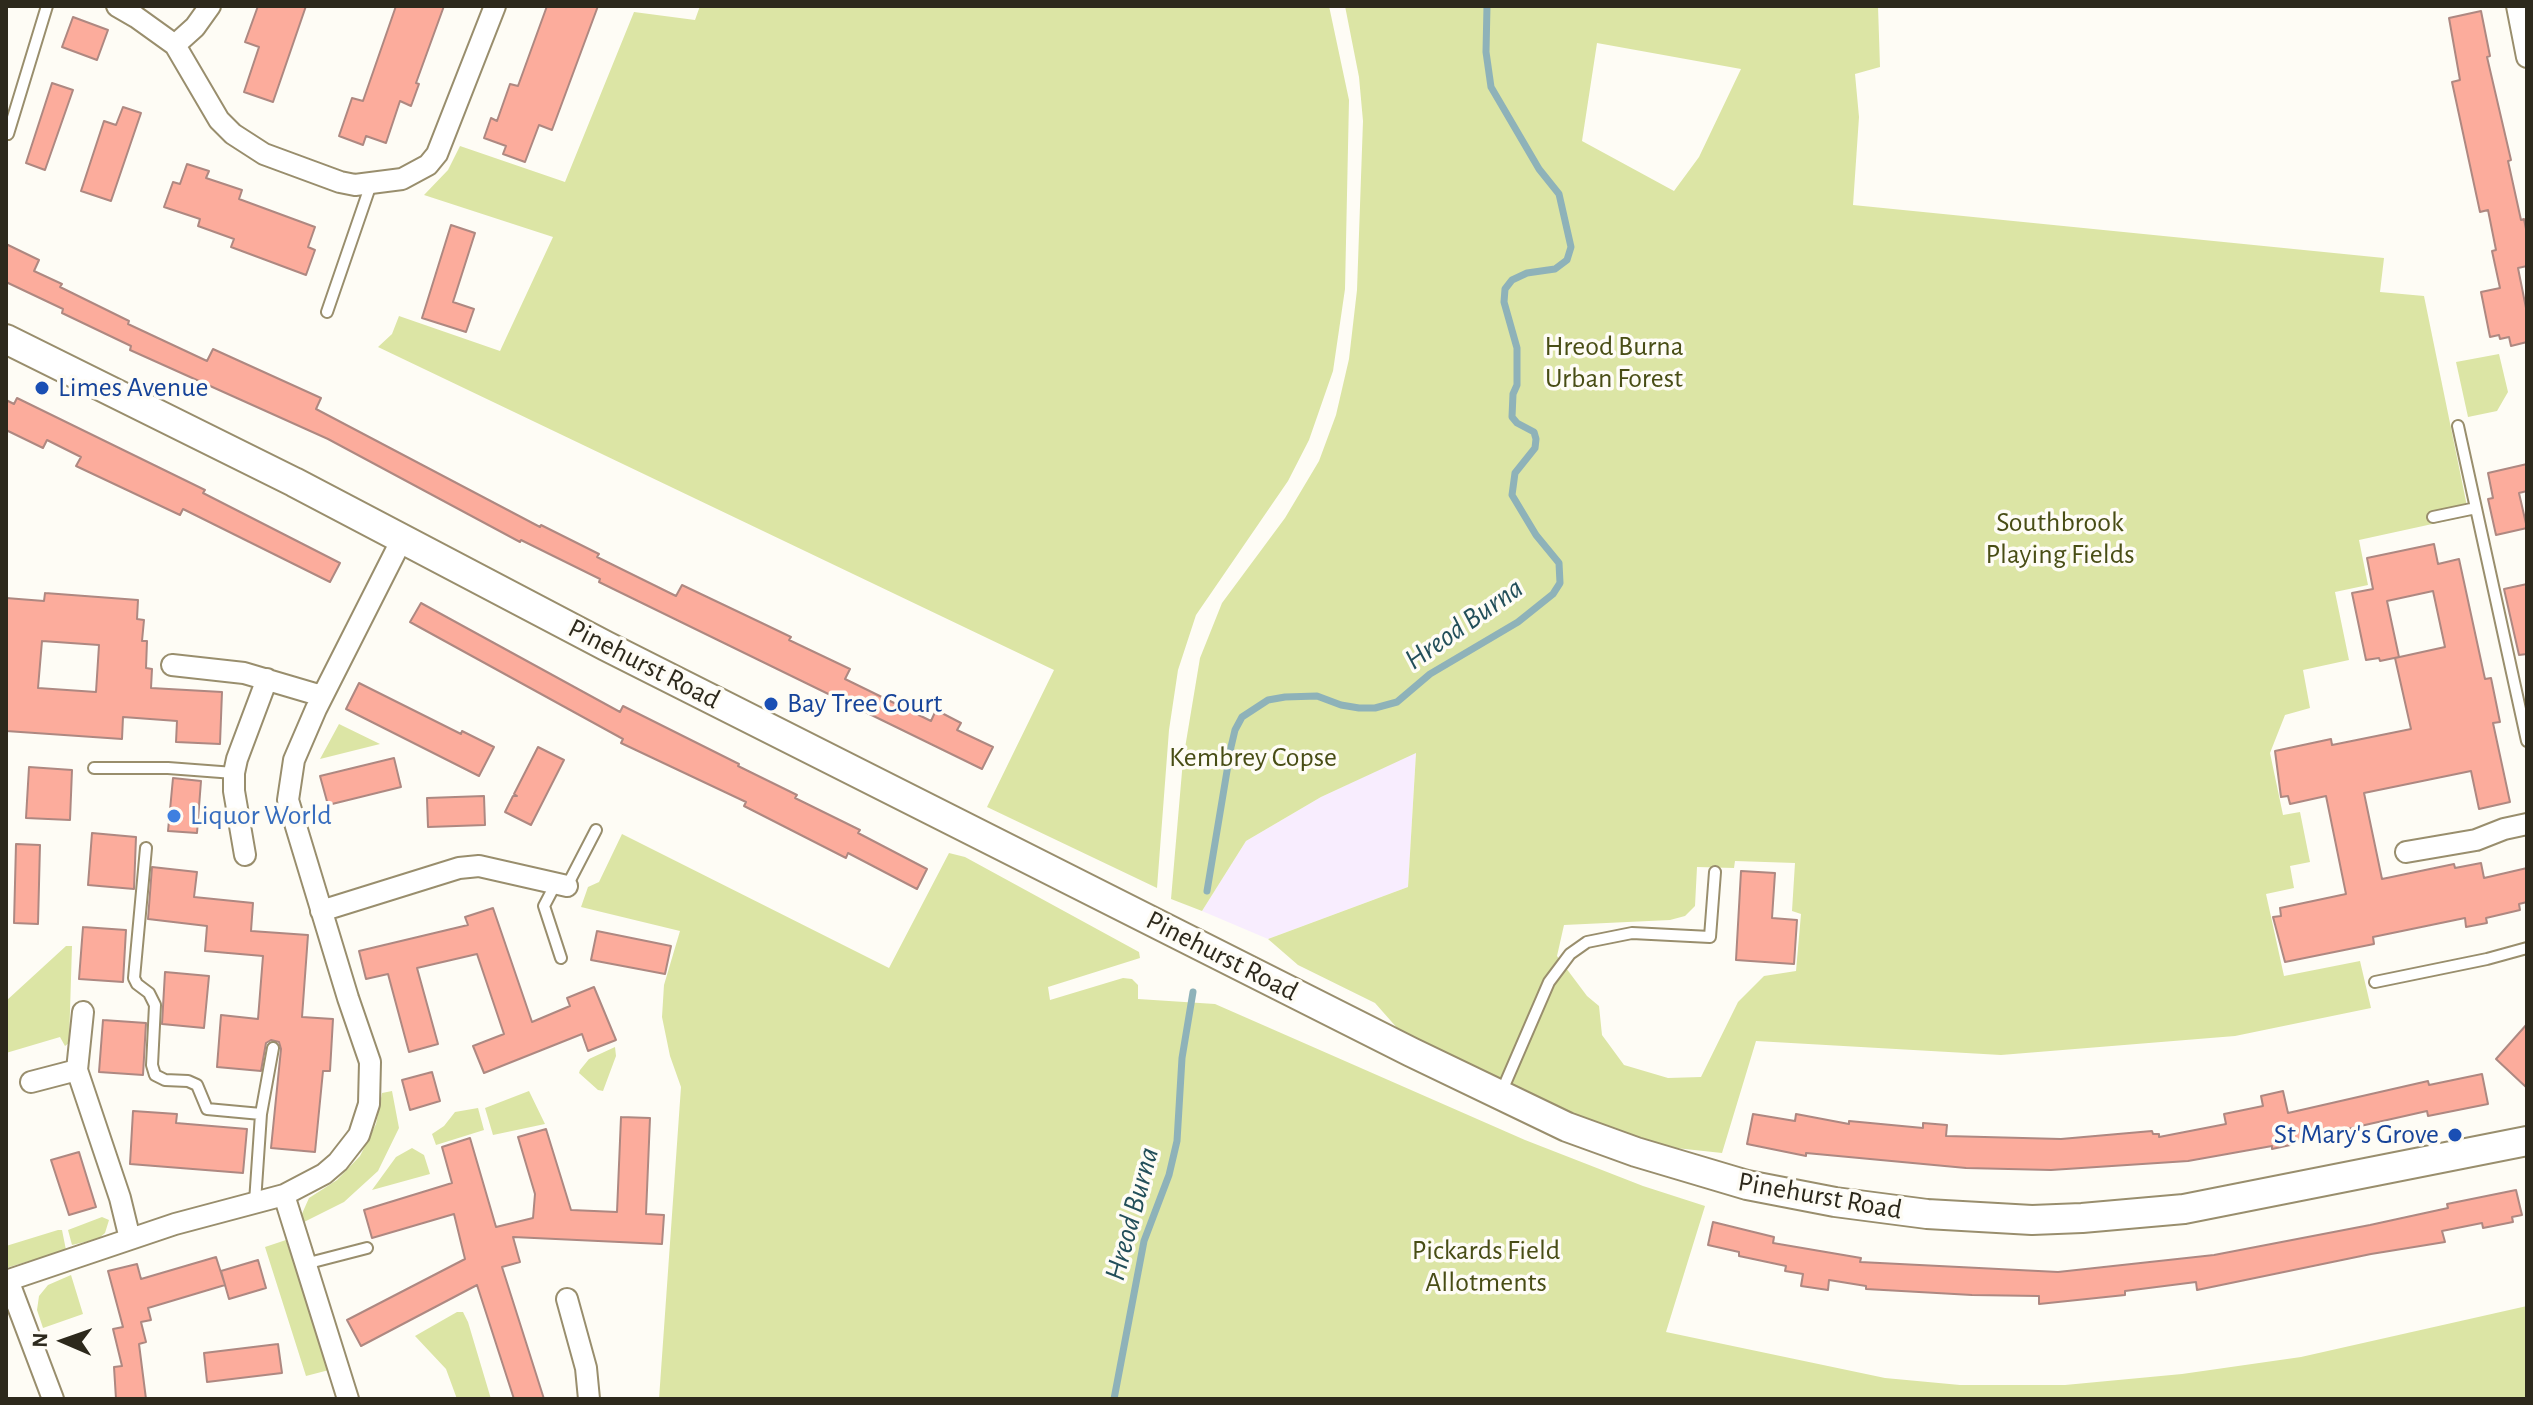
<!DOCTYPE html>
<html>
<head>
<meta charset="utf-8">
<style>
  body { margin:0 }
  #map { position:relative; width:2533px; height:1405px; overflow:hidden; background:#fefcf5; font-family:"Alegreya Sans",sans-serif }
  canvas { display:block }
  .frame { position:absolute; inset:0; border:8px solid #2d291c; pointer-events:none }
  .north { position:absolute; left:24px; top:1301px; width:80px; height:80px; -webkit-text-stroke:6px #fefcf5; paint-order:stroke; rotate:272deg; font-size:22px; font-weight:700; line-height:32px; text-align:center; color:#2d291c }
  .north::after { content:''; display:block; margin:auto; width:28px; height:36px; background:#2d291c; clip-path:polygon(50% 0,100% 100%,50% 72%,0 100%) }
</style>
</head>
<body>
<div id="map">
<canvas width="2533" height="1405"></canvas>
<div class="frame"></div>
<div class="north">N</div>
</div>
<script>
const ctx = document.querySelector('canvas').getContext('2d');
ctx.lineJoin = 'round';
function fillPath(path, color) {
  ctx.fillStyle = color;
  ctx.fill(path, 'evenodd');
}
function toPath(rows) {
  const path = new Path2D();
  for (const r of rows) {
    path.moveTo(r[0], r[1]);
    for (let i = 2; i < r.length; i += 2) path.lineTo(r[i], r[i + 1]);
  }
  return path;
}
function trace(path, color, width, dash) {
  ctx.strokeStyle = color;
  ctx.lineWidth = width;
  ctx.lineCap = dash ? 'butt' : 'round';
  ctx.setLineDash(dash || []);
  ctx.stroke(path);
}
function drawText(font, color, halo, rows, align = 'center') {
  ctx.font = font + ' "Alegreya Sans",sans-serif';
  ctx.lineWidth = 7;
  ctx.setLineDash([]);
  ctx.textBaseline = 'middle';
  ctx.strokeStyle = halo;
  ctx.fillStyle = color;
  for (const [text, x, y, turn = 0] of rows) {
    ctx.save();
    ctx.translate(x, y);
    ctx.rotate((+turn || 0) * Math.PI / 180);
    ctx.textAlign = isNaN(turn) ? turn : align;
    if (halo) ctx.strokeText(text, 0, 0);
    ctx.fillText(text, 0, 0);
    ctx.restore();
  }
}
const industrial = toPath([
  [1416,752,1408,887,1268,939,1202,911,1246,841,1321,797]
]);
const green = toPath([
  [700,6,1329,6,1349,100,1345,289,1333,371,1309,440,1288,481,1196,615,1178,670,1169,730,1157,888,987,807,1054,670,378,347,392,334,399,316,500,351,553,237,424,195,448,170,460,146,565,182,634,12,695,20],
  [1345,6,1878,6,1880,67,1855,74,1859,117,1853,205,2384,258,2380,292,2424,296,2469,516,2359,540,2368,585,2335,592,2349,660,2303,670,2310,708,2285,715,2270,753,2283,815,2300,812,2310,862,2290,866,2294,888,2266,894,2284,976,2360,961,2371,1008,2235,1036,2001,1055,1756,1041,1722,1153,1648,1145,1556,1108,1492,1074,1406,1038,1375,1003,1298,965,1268,939,1408,887,1416,753,1321,797,1246,841,1202,911,1171,899,1183,760,1200,658,1222,603,1285,518,1319,461,1336,415,1349,359,1357,290,1363,121,1359,77],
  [1597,43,1741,69,1699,157,1674,191,1582,141],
  [1735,861,1795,863,1792,911,1801,914,1796,971,1764,976,1738,1002,1701,1077,1668,1078,1624,1065,1602,1035,1599,1006,1587,996,1557,956,1564,925,1670,920,1685,916,1695,906,1697,867,1734,868],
  [2499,354,2508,392,2497,411,2468,417,2456,362],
  [339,724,380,744,320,759],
  [622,834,889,968,949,853,965,857,1139,952,1140,958,1048,987,1050,1000,1123,978,1132,979,1138,985,1138,999,1215,1004,1525,1140,1643,1186,1705,1206,1666,1332,1885,1378,1960,1385,2065,1385,2182,1374,2301,1357,2527,1306,2527,1399,659,1399,681,1087,670,1056,662,1017,664,985,680,931,581,907,588,887,599,882],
  [66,946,72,946,69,1043,65,1046,60,1037,6,1053,6,1001],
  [615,1047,616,1056,603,1091,598,1090,579,1073,580,1070,589,1059],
  [392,1091,399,1128,378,1171,344,1202,302,1223,301,1216,309,1198,337,1180,360,1156,376,1124,382,1093],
  [529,1091,545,1124,493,1135,485,1108],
  [478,1108,484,1130,436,1145,432,1134,444,1126,455,1112],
  [412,1148,424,1155,430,1174,372,1190,396,1157],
  [102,1217,109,1220,105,1233,98,1239,72,1245,68,1230],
  [58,1230,62,1230,66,1250,6,1268,6,1246],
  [286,1240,329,1370,306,1376,265,1247],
  [71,1275,83,1314,43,1328,37,1310,39,1296,48,1285],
  [457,1312,463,1312,468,1322,491,1399,457,1399,446,1369,415,1336]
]);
const stream = toPath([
  [1207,891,1231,747,1235,730,1242,717,1268,700,1285,697,1317,696,1341,705,1359,708,1375,708,1397,702,1430,674,1518,622,1553,594,1560,583,1559,563,1536,535,1512,495,1515,473,1535,448,1536,439,1534,432,1517,423,1512,417,1513,394,1517,385,1517,348,1504,302,1505,289,1512,280,1527,273,1555,269,1567,260,1571,247,1559,194,1539,169,1491,87,1486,52,1487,6],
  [1114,1399,1144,1241,1169,1175,1177,1141,1182,1058,1193,992]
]);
const building = toPath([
  [258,6,306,6,273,102,244,92,259,47,245,42,258,6],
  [396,6,444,6,416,83,419,84,411,106,400,101,386,143,366,136,363,145,339,136,352,98,363,101,396,6],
  [547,6,598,6,552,130,539,125,525,162,503,154,506,146,484,138,491,118,497,121,510,84,518,86,547,6],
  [2481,11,2490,56,2487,57,2511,160,2508,161,2521,220,2524,219,2527,234,2527,266,2518,268,2527,313,2527,342,2511,346,2509,337,2500,339,2499,335,2490,337,2481,292,2500,288,2492,251,2496,250,2488,210,2480,212,2452,82,2460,80,2449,18,2481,11],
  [73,17,108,30,97,60,62,47,73,17],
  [52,83,73,90,45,170,26,163,52,83],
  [123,107,141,113,111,201,81,191,104,121,116,125,123,107],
  [187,164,209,171,206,178,242,190,239,199,315,227,308,247,315,250,306,275,231,247,234,239,198,226,200,219,164,207,173,182,180,184,187,164],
  [451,225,475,233,453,302,474,309,466,332,422,318,451,225],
  [6,244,39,260,34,271,62,284,60,287,129,321,128,324,207,361,213,349,321,398,316,409,540,527,541,525,599,554,597,557,676,596,682,585,766,625,791,637,789,640,850,669,845,679,931,721,936,710,961,723,957,730,993,747,982,769,599,582,600,579,521,540,520,542,328,439,130,350,131,346,62,313,63,309,6,282,6,244],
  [17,398,205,490,203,493,340,563,330,582,183,509,180,515,76,466,81,457,47,440,43,448,6,430,6,400,14,404,17,398],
  [2527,464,2527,491,2519,493,2527,528,2496,535,2488,499,2493,498,2488,473,2527,464],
  [2434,544,2438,564,2459,559,2485,679,2491,678,2500,722,2493,723,2510,802,2479,809,2471,771,2364,793,2382,879,2454,864,2455,868,2481,863,2484,878,2527,868,2527,902,2519,904,2520,910,2486,918,2487,923,2466,927,2465,918,2373,937,2374,944,2285,962,2273,917,2281,916,2280,908,2346,894,2326,796,2290,804,2288,796,2281,797,2275,751,2331,739,2332,745,2411,729,2395,658,2445,647,2433,591,2387,601,2399,657,2380,661,2379,658,2366,660,2352,593,2373,589,2367,558,2434,544],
  [2527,584,2527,654,2519,655,2504,589,2527,584],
  [45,593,138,600,137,619,144,620,142,641,147,641,146,668,152,669,151,688,222,692,220,744,176,742,177,721,123,717,122,739,6,731,6,598,44,601,45,593],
  [42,641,99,645,96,692,38,688,42,641],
  [421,603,620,712,623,706,739,764,738,766,797,795,795,798,860,830,858,833,927,869,917,889,848,853,846,858,744,806,746,802,621,743,623,739,410,622,421,603],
  [359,683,461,734,462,731,494,747,479,776,346,709,359,683],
  [538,747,564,760,531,825,505,812,513,796,517,796,514,794,538,747],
  [394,758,401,787,328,805,320,776,394,758],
  [29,767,72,770,70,820,26,818,29,767],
  [173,778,201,781,197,833,168,831,173,778],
  [484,796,485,825,428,827,427,798,484,796],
  [92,833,136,837,134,889,88,885,92,833],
  [16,844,40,845,38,924,14,923,16,844],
  [152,867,197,872,194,897,253,903,251,931,308,935,302,1017,333,1019,330,1071,323,1071,315,1152,271,1148,281,1049,279,1042,271,1040,266,1043,261,1071,217,1067,221,1015,258,1019,263,956,205,951,207,926,148,919,152,867],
  [1741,871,1775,873,1772,918,1797,920,1794,964,1736,960,1741,871],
  [493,908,532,1022,570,1006,567,998,594,987,616,1040,588,1051,582,1034,484,1073,473,1046,504,1034,477,954,417,968,438,1044,409,1052,388,974,366,979,359,951,468,925,465,917,493,908],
  [83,927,126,930,123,982,79,979,83,927],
  [597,931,671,946,665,974,591,960,597,931],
  [165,972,209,976,204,1028,162,1024,165,972],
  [103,1020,146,1023,143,1075,99,1072,103,1020],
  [2527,1024,2527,1088,2496,1059,2527,1024],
  [432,1072,440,1101,410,1110,402,1080,432,1072],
  [2482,1074,2488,1104,2428,1116,2427,1111,2294,1141,2295,1144,2272,1149,2272,1146,2188,1161,2051,1170,1966,1168,1806,1153,1806,1156,1747,1144,1753,1114,1795,1121,1796,1114,1849,1124,1849,1121,1923,1128,1923,1123,1947,1125,1946,1136,2061,1139,2152,1131,2153,1134,2159,1134,2159,1137,2226,1124,2224,1114,2263,1106,2261,1096,2283,1091,2288,1113,2428,1081,2429,1085,2482,1074],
  [133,1111,177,1114,176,1123,247,1129,243,1173,130,1164,133,1111],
  [621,1117,650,1118,646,1214,664,1215,662,1244,513,1237,520,1262,502,1267,544,1399,514,1399,477,1285,361,1346,347,1320,465,1259,454,1214,372,1238,364,1210,452,1183,442,1147,470,1138,496,1227,533,1218,535,1194,518,1137,546,1129,571,1210,617,1212,621,1117],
  [79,1152,96,1207,69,1215,51,1160,79,1152],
  [2516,1190,2522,1215,2512,1217,2513,1222,2483,1228,2482,1223,2442,1231,2445,1242,2371,1254,2197,1290,2196,1282,2125,1291,2125,1295,2039,1304,2039,1296,1972,1295,1866,1289,1866,1286,1829,1280,1828,1290,1801,1286,1803,1274,1785,1271,1786,1266,1739,1256,1739,1252,1708,1245,1713,1222,1774,1237,1773,1243,1861,1258,1860,1262,2058,1272,2214,1255,2370,1225,2448,1208,2447,1204,2516,1190],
  [216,1257,225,1285,148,1308,151,1320,141,1322,146,1342,139,1344,146,1399,116,1399,114,1367,122,1366,113,1329,123,1327,108,1271,137,1264,141,1279,216,1257],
  [258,1260,266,1288,229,1299,221,1271,258,1260],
  [278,1344,282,1373,207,1382,204,1353,278,1344]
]);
const lane = toPath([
  [8,134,47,6],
  [327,312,371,184],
  [2458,426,2527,741],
  [2433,517,2476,508],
  [94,768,168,768,234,773],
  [146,848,134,978,137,984,149,993,155,1005,152,1065,155,1075,165,1080,188,1081,197,1085,207,1109,261,1114,255,1202],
  [555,885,544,906,561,958],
  [567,886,596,830],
  [2375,982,2487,959,2527,948],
  [1501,1093,1549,982,1570,954,1587,942,1632,933,1710,937,1715,872],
  [261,1114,273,1048],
  [305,1264,367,1248]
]);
const street = toPath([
  [117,6,136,17,175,45,219,120,233,134,264,154,340,182,355,185,402,179,428,165,437,154,495,6],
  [2517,6,2527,57],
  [175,45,195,27,210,6],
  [172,665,244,673,322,696],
  [2406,852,2476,840,2504,829,2527,824],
  [245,855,234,791,234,773,237,759,267,679],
  [321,911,459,868,479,866,567,886],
  [77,1070,83,1012],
  [31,1082,77,1070,120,1198,130,1239],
  [284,1195,348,1399],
  [8,1280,53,1399],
  [6,1281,175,1224,284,1195,324,1174,338,1162,359,1135,369,1104,370,1062,348,998,288,800,294,760,316,709,402,539],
  [567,1299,586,1368,589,1399]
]);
const secondary = toPath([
  [6,339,294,482,606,646,1411,1052,1567,1127,1636,1152,1747,1185,1835,1202,1927,1214,2032,1220,2082,1218,2184,1209,2527,1141]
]);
const markers = [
  [42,388,8,"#1a4fb4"],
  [771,704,8,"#1a4fb4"],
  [174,816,8,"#3f7fe0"],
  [2455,1135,8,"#1a4fb4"]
];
const parkNames = [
  ["Hreod Burna",1614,347],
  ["Urban Forest",1614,379],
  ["Southbrook",2060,523],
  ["Playing Fields",2060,555],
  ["Kembrey Copse",1253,758],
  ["Pickards Field",1486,1251],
  ["Allotments",1486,1283]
];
const transitNames = [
  ["Limes Avenue",58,388],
  ["Bay Tree Court",787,704],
  ["St Mary's Grove",2439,1135,"right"]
];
const streetNames = [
  ["Pinehurst Road",644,664,27],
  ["Pinehurst Road",1222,956,27],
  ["Pinehurst Road",1820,1196,10]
];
const shopNames = [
  ["Liquor World",190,816]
];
const waterNames = [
  ["Hreod Burna",1464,624,-35],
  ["Hreod Burna",1132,1214,-75]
];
fillPath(industrial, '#f8edfe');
fillPath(green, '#dce5a5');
trace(stream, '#8eb2b9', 7);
fillPath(building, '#fcac9c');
trace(building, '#ae8881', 2);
trace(lane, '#998e6d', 14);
trace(street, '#998e6d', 24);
trace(secondary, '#998e6d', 32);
trace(lane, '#fff', 10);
trace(street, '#fff', 20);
trace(secondary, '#fff', 28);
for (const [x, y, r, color] of markers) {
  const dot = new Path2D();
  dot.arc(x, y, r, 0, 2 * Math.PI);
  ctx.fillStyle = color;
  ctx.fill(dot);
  trace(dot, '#fefcf5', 3);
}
drawText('28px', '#484d15', '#fefcf5', parkNames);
drawText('28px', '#164399', '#fefcf5', transitNames, 'left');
drawText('28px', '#2d291c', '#fefcf5', streetNames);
drawText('28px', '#366cbe', '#fefcf5', shopNames, 'left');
drawText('italic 30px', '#234f5a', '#fefcf5', waterNames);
</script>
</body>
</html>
